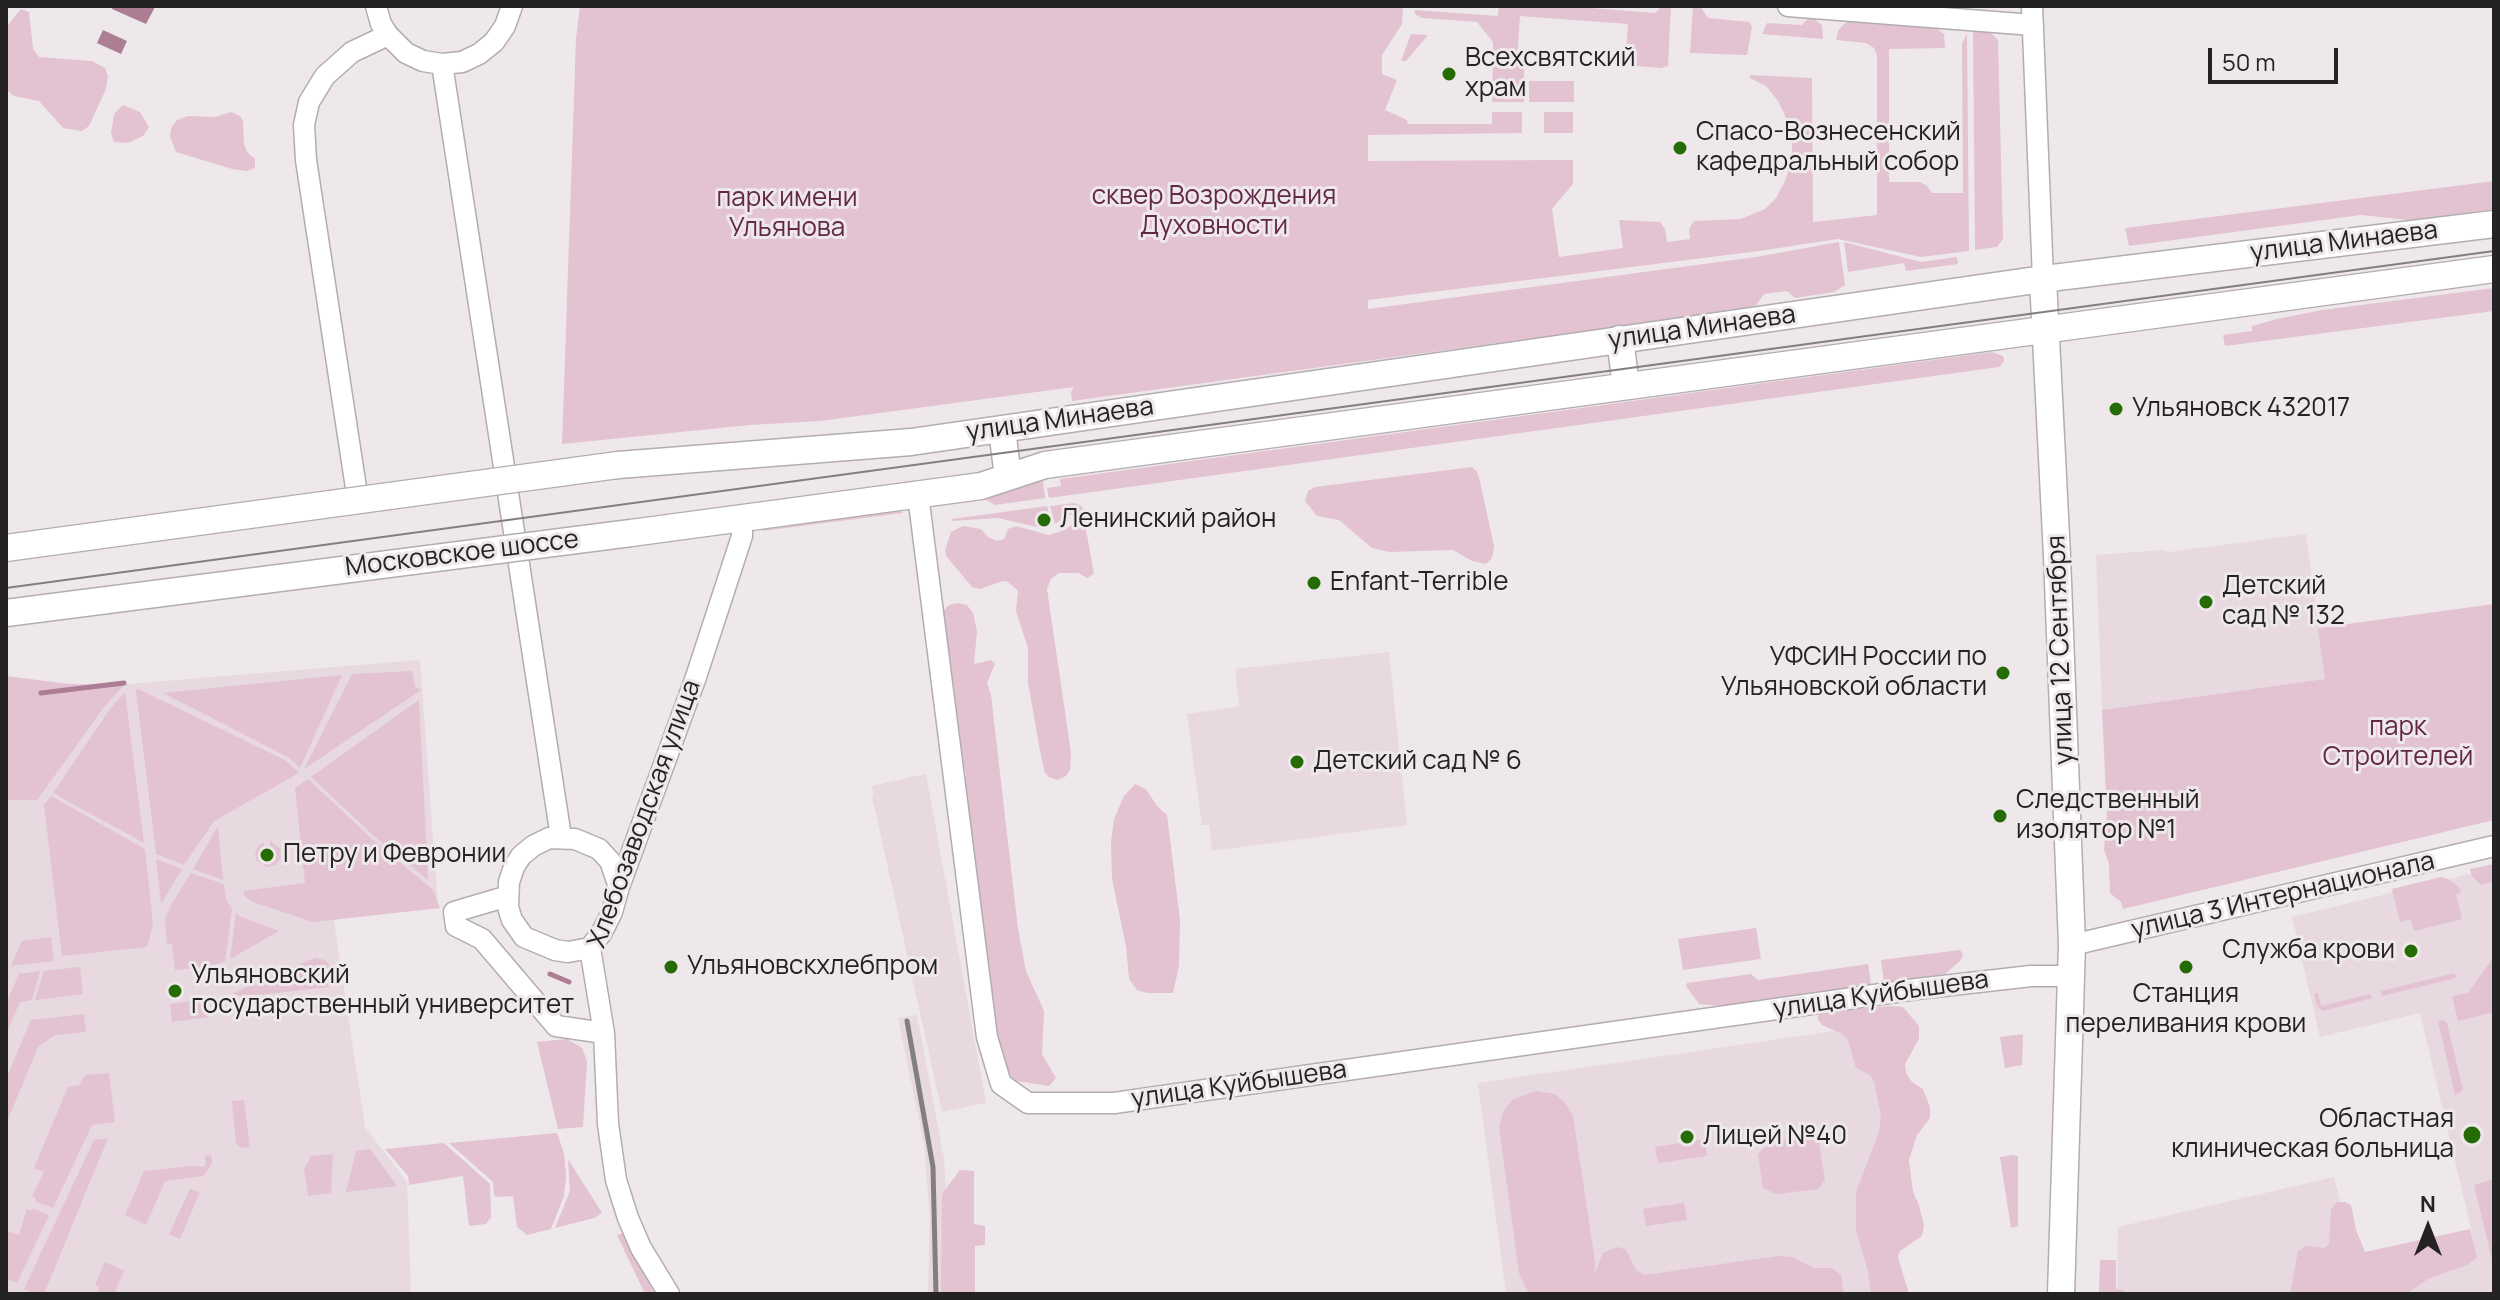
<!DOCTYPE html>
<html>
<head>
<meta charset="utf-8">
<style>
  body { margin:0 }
  #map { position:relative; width:2500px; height:1300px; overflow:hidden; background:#eee8eb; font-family:Manrope,sans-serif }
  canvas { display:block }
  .frame { position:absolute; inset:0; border:8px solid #242223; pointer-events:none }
  .north { position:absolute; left:2388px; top:1188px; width:80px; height:80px; -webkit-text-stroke:6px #eee8eb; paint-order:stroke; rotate:0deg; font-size:22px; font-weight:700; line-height:32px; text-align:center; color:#242223 }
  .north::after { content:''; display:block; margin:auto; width:28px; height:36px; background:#242223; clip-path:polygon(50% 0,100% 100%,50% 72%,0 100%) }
  .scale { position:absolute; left:2208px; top:48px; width:130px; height:36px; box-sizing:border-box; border:4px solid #242223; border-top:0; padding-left:10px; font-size:24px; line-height:28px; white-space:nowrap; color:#242223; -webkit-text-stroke:6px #eee8eb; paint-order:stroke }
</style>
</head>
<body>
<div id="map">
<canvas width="2500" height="1300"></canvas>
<div class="frame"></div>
<div class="north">N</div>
<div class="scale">50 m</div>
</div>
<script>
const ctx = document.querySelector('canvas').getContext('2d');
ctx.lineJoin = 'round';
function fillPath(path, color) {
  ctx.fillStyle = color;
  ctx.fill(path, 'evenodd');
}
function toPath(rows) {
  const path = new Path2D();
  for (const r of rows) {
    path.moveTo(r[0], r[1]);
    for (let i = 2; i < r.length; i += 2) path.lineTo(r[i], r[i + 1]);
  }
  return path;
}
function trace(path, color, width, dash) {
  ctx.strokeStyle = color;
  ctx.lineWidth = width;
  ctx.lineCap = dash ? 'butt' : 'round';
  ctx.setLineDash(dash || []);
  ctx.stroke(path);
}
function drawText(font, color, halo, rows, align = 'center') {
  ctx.font = font + ' Manrope,sans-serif';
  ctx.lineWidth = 6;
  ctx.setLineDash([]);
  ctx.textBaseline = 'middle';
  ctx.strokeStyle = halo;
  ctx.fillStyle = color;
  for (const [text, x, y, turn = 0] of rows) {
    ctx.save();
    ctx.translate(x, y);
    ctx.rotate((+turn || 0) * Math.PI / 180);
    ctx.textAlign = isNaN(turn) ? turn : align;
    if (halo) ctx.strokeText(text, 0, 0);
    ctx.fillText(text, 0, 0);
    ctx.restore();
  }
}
const built = toPath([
  [2306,534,2326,679,2102,710,2096,555,2162,550,2169,552],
  [1389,652,1407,825,1212,851,1209,825,1202,825,1187,714,1239,706,1235,669],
  [420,660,438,906,333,915,365,1127,407,1182,411,1294,6,1294,6,694],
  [926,774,986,1103,942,1112,872,796,874,795,872,786],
  [2494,868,2494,1294,2117,1294,2118,1227,2334,1177,2356,1261,2472,1233,2420,1013,2320,1037,2292,917],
  [917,1015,944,1159,948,1223,945,1294,928,1294,930,1219,924,1144,898,1018],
  [1875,1025,1896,1192,1881,1294,1506,1294,1478,1083]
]);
const green = toPath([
  [580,6,1403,6,1402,24,1382,55,1382,74,1397,80,1385,110,1407,120,1408,124,1492,124,1492,112,1522,112,1522,133,1368,135,1368,161,1573,160,1573,184,1552,209,1559,257,1623,248,1619,220,1660,222,1665,229,1667,242,1690,239,1689,229,1694,221,1741,219,1765,209,1776,198,1785,181,1792,161,1792,144,1787,120,1778,101,1766,86,1750,78,1750,75,1812,78,1813,222,1877,215,1877,55,1874,48,1866,43,1836,40,1838,31,1845,23,1853,20,1933,26,1944,34,1945,48,1889,49,1889,182,1920,182,1927,186,1932,193,1963,193,1962,44,1967,33,1969,251,1921,257,1838,239,1759,251,1368,300,1368,309,1756,257,1839,242,1845,285,1834,292,1795,298,1787,291,1764,294,1754,308,1072,401,1071,392,1074,387,820,421,750,425,562,444,576,39],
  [1499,6,1565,6,1655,13,1662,6,1671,6,1668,66,1661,68,1625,65,1628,24,1520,16,1517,60,1524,61,1524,102,1492,102,1493,42,1477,22,1422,18,1416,15,1414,10,1498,16],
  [1693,6,1700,6,1708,18,1749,22,1752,27,1747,55,1690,53],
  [21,9,29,12,33,49,39,57,92,61,105,68,108,76,106,89,89,126,82,131,63,128,39,101,14,96,6,90,6,27],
  [1810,16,1822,25,1823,39,1762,34,1767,23,1802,25],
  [1973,30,1988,30,1998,40,2003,239,1997,247,1975,250],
  [1411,34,1428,35,1406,61,1401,61],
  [1529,81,1574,81,1574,102,1529,102],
  [123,105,140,112,149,127,143,136,128,143,114,142,111,133,114,114],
  [231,112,240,116,243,121,244,144,247,152,255,159,255,168,247,171,232,169,176,152,170,136,171,128,177,120,188,116,215,117],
  [1544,112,1573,112,1573,133,1544,133],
  [2494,181,2494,209,2427,218,2409,220,2361,215,2129,246,2125,228],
  [1844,242,1921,262,1957,257,1958,264,1906,271,1904,263,1848,272],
  [2494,288,2494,311,2225,346,2223,335,2252,331,2252,326,2277,319,2322,310],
  [1992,352,2003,356,2004,361,1999,367,1049,498,1047,488,1061,486,1060,479],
  [1472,467,1477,472,1480,481,1494,546,1492,558,1486,564,1472,561,1453,550,1389,552,1372,548,1339,520,1317,516,1305,501,1308,491,1315,487],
  [1043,481,1045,498,995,505,983,498,990,488],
  [1074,503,1081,506,1086,513,1068,515,1055,524,1050,506],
  [1047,506,1052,525,1037,527,998,518,952,521,952,519],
  [894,507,903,513,762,531,767,527],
  [1075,522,1085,524,1094,574,1087,578,1078,573,1059,573,1051,579,1047,589,1071,753,1070,770,1066,776,1057,780,1049,777,1045,773,1041,756,1028,683,1028,648,1016,611,1018,591,1008,582,1003,581,980,589,972,587,946,556,945,550,951,532,963,526,981,529,988,537,997,541,1004,539,1008,529,1016,526,1049,535,1065,530],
  [958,603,967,605,973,613,977,631,974,664,991,660,995,664,987,683,991,695,1018,929,1026,971,1044,1011,1042,1054,1056,1078,1049,1086,1017,1081,1001,1070,963,790,966,773,958,751,943,611,949,605],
  [2494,604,2494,820,2123,909,2121,902,2110,893,2109,864,2104,850,2107,815,2102,710,2325,679,2318,628],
  [412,671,415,687,421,690,304,769,352,674],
  [342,675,300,768,288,757,163,693],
  [6,676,69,684,124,685,104,707,37,800,6,800],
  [138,689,285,760,299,773,214,821,184,865,156,854,136,690],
  [125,692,144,843,53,793,110,709],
  [419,700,428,880,374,836,311,777],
  [308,779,372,839,433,890,440,908,313,922,253,902,246,897,243,891,305,883,295,788],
  [1135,784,1146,789,1157,806,1167,815,1180,920,1179,966,1173,993,1147,993,1137,990,1129,979,1126,946,1112,879,1111,842,1114,819,1124,796],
  [51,796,145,849,153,924,147,947,62,956,44,805],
  [218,826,223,880,193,869],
  [270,841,280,849,281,858,275,865,267,867,257,861,255,854,258,846,264,842,264,851,270,851],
  [156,859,182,869,161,904],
  [2494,864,2494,881,2481,885,2472,876,2470,869],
  [191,873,224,884,226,899,232,909,225,961,213,966,175,970,172,944,167,944,165,919,171,905],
  [2441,877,2448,879,2460,888,2461,893,2456,894,2462,919,2414,931,2411,919,2400,922,2392,889],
  [236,913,239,916,279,931,230,959],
  [1756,928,1761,959,1683,970,1678,939],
  [51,937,54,961,11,966,22,941],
  [1960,950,1963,954,1961,960,1945,974,1884,983,1881,960],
  [2494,957,2494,1012,2458,1021,2452,996,2468,993],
  [315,958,325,960,332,968,334,981,328,987,242,997,233,993],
  [1868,964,1871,984,1723,1006,1699,1004,1686,986,1687,983,1751,974,1758,980],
  [80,967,83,994,35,1000,44,971],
  [40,971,32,1000,20,1002,6,1034,6,1004,19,974],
  [2455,973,2456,978,2382,996,2381,991],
  [2318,993,2321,1006,2370,994,2372,998,2323,1011,2317,1006,2314,994],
  [206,999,208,1017,172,1022,170,1004],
  [1892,1006,1903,1007,1919,1026,1919,1039,1905,1064,1906,1073,1912,1082,1923,1089,1930,1107,1930,1118,1917,1135,1909,1160,1913,1192,1919,1205,1924,1226,1922,1236,1900,1251,1898,1257,1909,1294,1871,1294,1868,1271,1856,1230,1856,1192,1879,1132,1881,1116,1874,1081,1870,1075,1856,1068,1848,1040,1842,1034,1822,1025,1817,1018,1820,1013,1827,1011],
  [84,1014,86,1032,55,1035,38,1047,6,1124,6,1079,31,1020],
  [2443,1020,2447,1023,2463,1090,2455,1095,2438,1021],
  [2023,1034,2022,1065,2005,1068,2000,1037],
  [567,1039,582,1048,587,1061,583,1127,558,1129,537,1042],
  [109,1073,115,1122,92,1125,53,1208,35,1201,36,1198,32,1196,44,1172,34,1168,68,1087,80,1085,85,1075],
  [1536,1091,1555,1094,1566,1104,1573,1116,1595,1261,1594,1275,1603,1253,1618,1247,1626,1250,1636,1270,1645,1275,1778,1256,1792,1257,1815,1268,1832,1268,1841,1275,1844,1294,1529,1294,1519,1273,1499,1127,1503,1112,1512,1100],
  [244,1100,250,1147,241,1148,236,1143,232,1101],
  [557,1133,564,1153,566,1177,564,1196,551,1229,527,1235,517,1227,513,1196,498,1197,494,1195,493,1182,449,1143],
  [1809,1137,1819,1143,1825,1180,1818,1189,1776,1194,1763,1188,1758,1154,1769,1143],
  [108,1138,44,1294,35,1294,24,1289,94,1140],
  [1705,1139,1707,1156,1658,1163,1655,1147],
  [444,1143,490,1184,491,1217,486,1224,469,1226,463,1176,409,1185,408,1176,385,1149],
  [370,1149,397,1186,346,1192,356,1151],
  [333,1154,331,1193,308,1196,304,1169,311,1156],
  [211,1155,212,1163,204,1176,165,1181,146,1225,125,1215,144,1171,193,1166,203,1167,206,1164,205,1156],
  [2012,1155,2018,1156,2018,1226,2011,1228,2000,1157],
  [568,1159,602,1213,594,1218,555,1228,570,1191],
  [960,1170,974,1171,974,1224,985,1226,985,1245,975,1246,975,1294,941,1294,942,1194],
  [2494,1179,2494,1259,2492,1260,2474,1185],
  [190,1189,200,1192,180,1239,169,1234],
  [2337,1202,2345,1202,2351,1205,2356,1230,2365,1252,2470,1229,2477,1258,2467,1265,2428,1279,2406,1294,2290,1294,2298,1251,2306,1246,2324,1248,2329,1245,2331,1209],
  [1684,1203,1687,1220,1646,1226,1643,1209],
  [32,1208,49,1215,17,1283,6,1278,6,1239,9,1231,19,1235,27,1209,31,1211],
  [623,1233,630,1241,654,1294,645,1294,617,1235],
  [2100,1260,2116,1260,2116,1289,2124,1290,2124,1294,2099,1294],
  [105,1262,124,1271,114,1294,97,1294,99,1287,95,1285]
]);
const water = toPath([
  [113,6,153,6,155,7,146,24,112,9],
  [103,30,127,41,121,54,97,43]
]);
const stream = toPath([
  [41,693,124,683],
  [550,974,569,982]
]);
const minor = toPath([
  [376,6,381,24,388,35,406,53,423,61,442,64,462,62,479,54,494,42,505,26,512,6],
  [1788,6,2033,25],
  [2032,6,2043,279],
  [442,64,561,837],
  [918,495,987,1037,1001,1084,1028,1103,1114,1103,1917,989,2031,976,2072,976],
  [358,501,306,160,304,125,309,102,325,76,352,52,388,35],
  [508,896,454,912,456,926,482,939,556,1026,604,1033],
  [2072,945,2494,846],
  [590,948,568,952,555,950,524,937,512,920,508,907,509,882,514,867,521,856,533,846,549,838,575,839,599,849,610,861,619,887],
  [669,1294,641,1248,628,1218,616,1180,608,1124,604,1033,590,948,602,932,612,912,619,887,696,677,742,536,742,518]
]);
const major = toPath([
  [2043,279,2057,556,2072,945,2061,1294],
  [1620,339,1626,386],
  [1002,429,1008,477],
  [618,465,911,442,2043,279,2494,224],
  [631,533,981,486,1045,465,2494,269]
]);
const tram = toPath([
  [6,588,2494,251]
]);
const rail = toPath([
  [907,1021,933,1167,936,1294]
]);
const majorBridge = toPath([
  [6,548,618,465],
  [6,613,631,533]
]);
const markers = [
  [1449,74,8,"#256c06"],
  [1680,148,8,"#256c06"],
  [2116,409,8,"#256c06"],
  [1044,520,8,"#256c06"],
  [1314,583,8,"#256c06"],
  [2206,602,8,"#256c06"],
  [2003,673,8,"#256c06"],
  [1297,762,8,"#256c06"],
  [2000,816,8,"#256c06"],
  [267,855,8,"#256c06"],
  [2411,951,8,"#256c06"],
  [671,967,8,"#256c06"],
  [2186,967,8,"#256c06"],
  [175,991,8,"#256c06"],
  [2472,1135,10,"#256c06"],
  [1687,1137,8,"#256c06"]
];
const poiNames = [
  ["Всехсвятский",1465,59],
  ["храм",1465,89],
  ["Спасо-Вознесенский",1696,133],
  ["кафедральный собор",1696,163],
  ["Ульяновск 432017",2132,409],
  ["Ленинский район",1060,520],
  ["Enfant-Terrible",1330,583],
  ["Детский",2222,587],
  ["сад № 132",2222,617],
  ["УФСИН России по",1987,658,"right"],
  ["Ульяновской области",1987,688,"right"],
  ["Детский сад № 6",1313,762],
  ["Следственный",2016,801],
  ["изолятор №1",2016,831],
  ["Петру и Февронии",283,855],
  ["Служба крови",2395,951,"right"],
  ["Ульяновскхлебпром",687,967],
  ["Ульяновский",191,976],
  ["государственный университет",191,1006],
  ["Станция",2186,995,"center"],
  ["переливания крови",2186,1025,"center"],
  ["Областная",2454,1120,"right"],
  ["клиническая больница",2454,1150,"right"],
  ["Лицей №40",1703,1137]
];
const parkNames = [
  ["сквер Возрождения",1214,197],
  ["Духовности",1214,227],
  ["парк имени",787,199],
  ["Ульянова",787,229],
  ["парк",2398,728],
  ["Строителей",2398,758]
];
const streetNames = [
  ["улица Минаева",2344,242,-7],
  ["улица Минаева",1702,328,-8],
  ["улица Минаева",1060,420,-8],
  ["Московское шоссе",462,554,-7],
  ["улица 12 Сентября",2061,650,-92],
  ["Хлебозаводская улица",645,814,-70],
  ["улица 3 Интернационала",2283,896,-13],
  ["улица Куйбышева",1881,995,-8],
  ["улица Куйбышева",1239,1085,-8]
];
fillPath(built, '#e7d9df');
fillPath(green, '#e3c2d1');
fillPath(water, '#ac7d93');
trace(stream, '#ac7d93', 5);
trace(minor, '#b3adb0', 23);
trace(major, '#b3adb0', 29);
trace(minor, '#fff', 20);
trace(major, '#fff', 26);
trace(tram, '#837f81', 2);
trace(rail, '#837f81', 5);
trace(majorBridge, '#b3adb0', 29, []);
trace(majorBridge, '#fff', 26);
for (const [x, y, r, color] of markers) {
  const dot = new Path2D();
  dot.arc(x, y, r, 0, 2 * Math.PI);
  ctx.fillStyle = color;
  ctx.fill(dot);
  trace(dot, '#eee8eb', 3);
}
drawText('26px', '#242223', '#eee8eb', poiNames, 'left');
drawText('26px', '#632748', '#eee8eb', parkNames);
drawText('26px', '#242223', '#eee8eb', streetNames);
</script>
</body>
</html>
